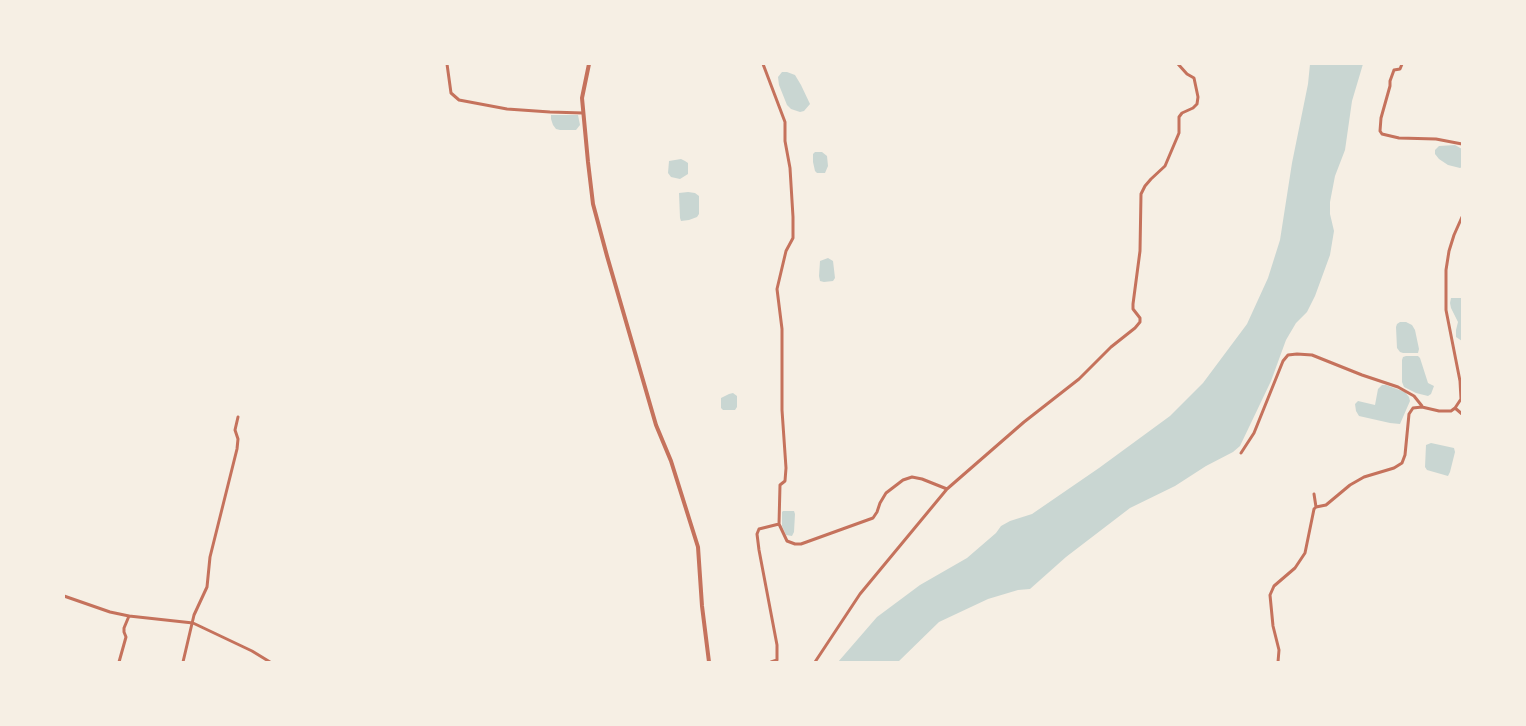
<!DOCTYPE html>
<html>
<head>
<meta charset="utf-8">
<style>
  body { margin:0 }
  #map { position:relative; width:1526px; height:726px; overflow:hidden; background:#f6efe4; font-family:Montserrat,sans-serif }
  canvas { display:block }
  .frame { position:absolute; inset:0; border:65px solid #f6efe4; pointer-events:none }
</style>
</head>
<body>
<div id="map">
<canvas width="1526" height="726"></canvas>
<div class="frame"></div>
</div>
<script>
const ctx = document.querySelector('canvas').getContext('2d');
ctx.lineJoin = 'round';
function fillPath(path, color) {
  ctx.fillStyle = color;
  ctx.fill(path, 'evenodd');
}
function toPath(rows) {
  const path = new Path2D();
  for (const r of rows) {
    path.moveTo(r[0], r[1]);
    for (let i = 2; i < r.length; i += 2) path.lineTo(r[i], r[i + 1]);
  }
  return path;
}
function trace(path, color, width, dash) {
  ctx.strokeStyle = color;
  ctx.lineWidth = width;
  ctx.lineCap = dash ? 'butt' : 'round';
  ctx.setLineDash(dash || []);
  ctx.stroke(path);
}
const water = toPath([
  [1310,64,1363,64,1352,101,1345,150,1335,176,1330,202,1330,214,1334,231,1330,255,1315,296,1307,312,1296,323,1286,340,1271,381,1240,446,1233,452,1206,466,1175,486,1130,508,1066,557,1030,589,1018,590,988,599,939,622,898,662,838,662,877,617,920,585,967,558,996,533,1001,526,1010,521,1032,514,1099,468,1170,416,1203,383,1247,324,1268,278,1280,240,1292,163,1308,84],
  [782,72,787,72,795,75,801,85,810,104,804,111,800,112,791,109,787,105,779,85,778,77],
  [551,115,578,115,580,125,576,130,560,130,556,129,553,125,551,119],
  [1455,145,1462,149,1462,167,1460,168,1448,165,1439,159,1435,154,1435,150,1439,146],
  [815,152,822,152,827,156,828,166,825,173,817,173,815,171,813,162,813,154],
  [681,159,685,161,688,163,688,174,680,179,671,177,668,173,669,161],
  [688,192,695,193,699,196,699,214,697,217,689,220,681,221,680,218,679,193],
  [828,258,833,261,835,278,833,281,824,282,820,281,819,276,820,261],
  [1451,298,1462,298,1462,341,1456,337,1456,330,1458,322,1451,308,1450,303],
  [1400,322,1406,322,1412,325,1415,330,1419,349,1418,353,1403,353,1400,352,1397,348,1396,327,1397,324],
  [1406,356,1418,356,1420,358,1428,383,1434,386,1431,394,1428,396,1416,393,1404,387,1402,382,1402,360,1403,357],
  [1382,385,1386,385,1405,392,1409,397,1410,401,1400,424,1390,423,1359,416,1356,411,1355,404,1358,401,1375,405,1378,389],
  [733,393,737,396,737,407,735,410,723,410,721,408,721,398,729,394],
  [1431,443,1454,448,1455,452,1450,472,1448,476,1427,470,1425,467,1426,445],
  [783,511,794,511,795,514,794,532,792,536,786,535,782,526,782,512]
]);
const minor = toPath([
  [447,64,451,93,459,100,507,109,550,112,583,113],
  [763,64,785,122,785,141,790,168,793,217,793,238,786,251,777,289,782,329,782,410,786,468,785,481,780,485,779,524],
  [1402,64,1400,69,1394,70,1390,81,1390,86,1381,118,1380,131,1382,134,1399,138,1436,139,1462,144],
  [1455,408,1462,414],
  [1241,453,1254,433,1283,361,1288,355,1297,354,1312,355,1362,375,1398,387,1414,396,1422,406],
  [1314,494,1316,507],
  [64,596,110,612,129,616,193,623,252,651,270,662],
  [119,662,126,637,124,632,124,628,129,616],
  [183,662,194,615,207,587,210,557,237,449,238,439,235,430,238,417],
  [771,662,777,660,777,645,759,550,757,534,759,529,779,524,787,541,795,544,801,544,873,518,877,512,880,503,886,493,903,480,912,477,922,479,947,489,1024,422,1079,379,1111,347,1135,328,1140,322,1140,318,1133,309,1133,304,1140,251,1141,194,1145,186,1151,179,1165,166,1179,133,1179,117,1182,113,1193,108,1197,104,1198,97,1194,78,1187,74,1178,64],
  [815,662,860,594,947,489],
  [1278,662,1279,650,1273,626,1270,595,1274,586,1295,568,1305,553,1314,509,1316,507,1326,505,1350,485,1364,477,1394,468,1402,463,1405,455,1409,414,1413,408,1422,407,1439,411,1451,411,1455,408,1461,399,1460,381,1446,310,1446,270,1449,251,1454,235,1462,217]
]);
const tertiary = toPath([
  [589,64,582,98,588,162,593,204,607,256,656,425,671,461,698,547,702,606,709,662]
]);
fillPath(water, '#c9d6d2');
trace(minor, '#c5725c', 3);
trace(tertiary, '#c5725c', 4);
</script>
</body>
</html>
